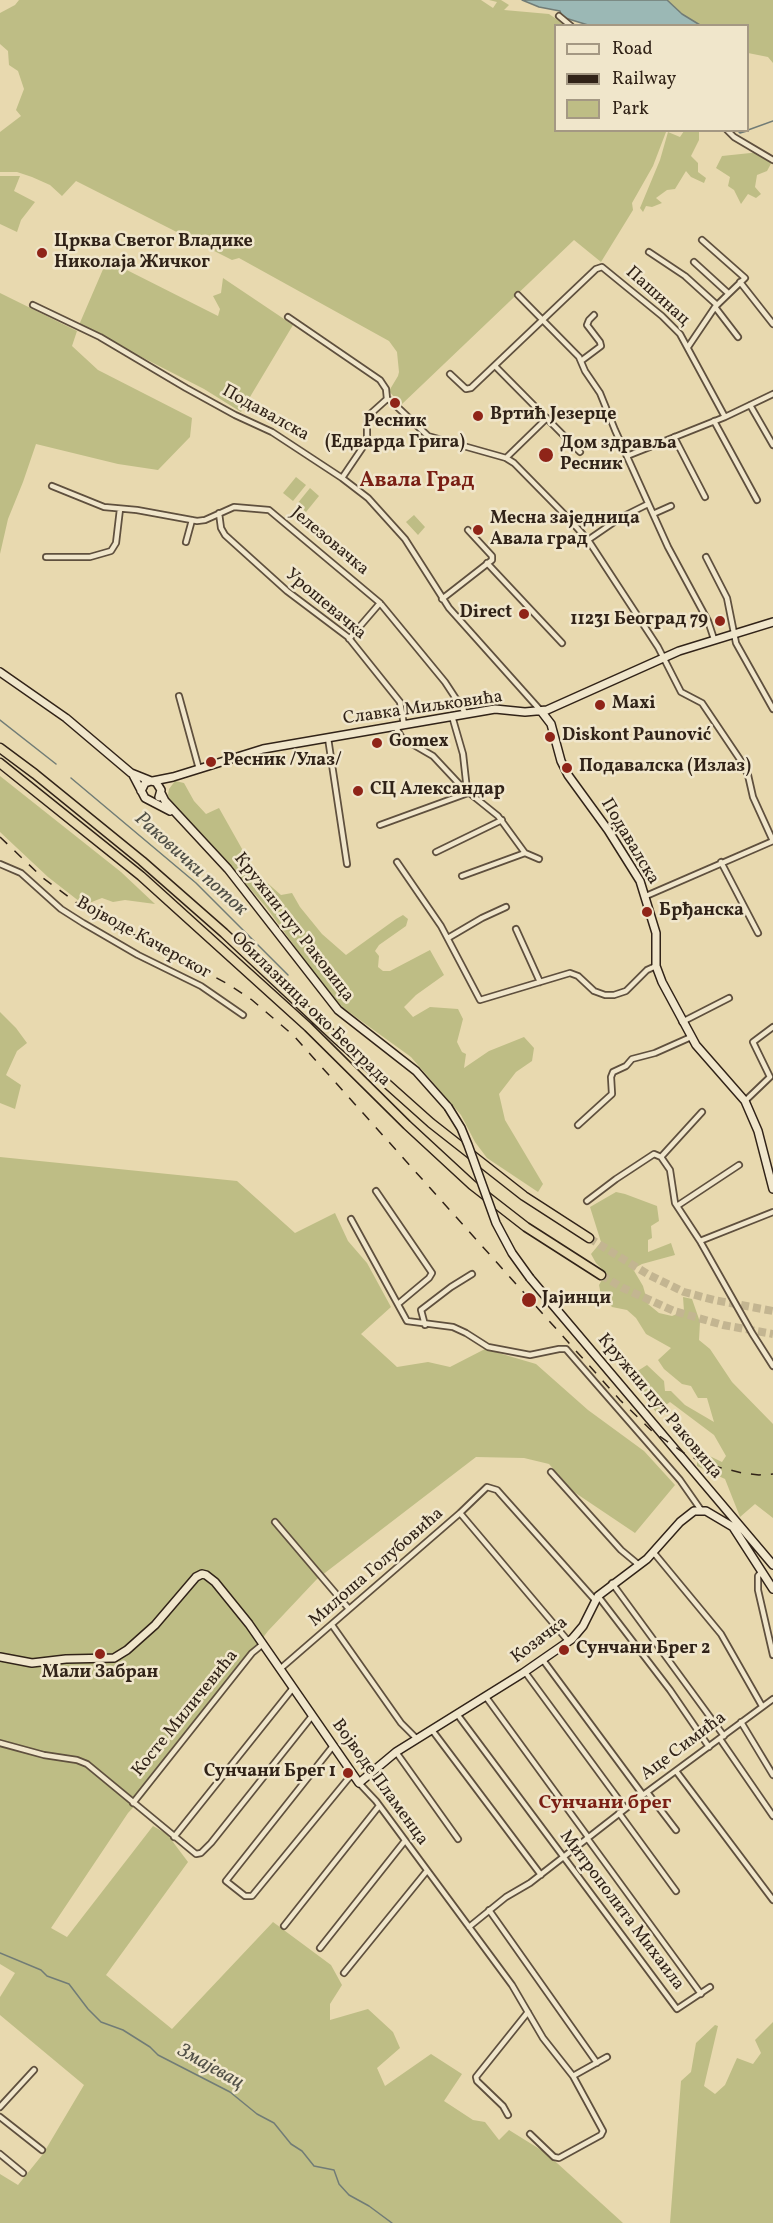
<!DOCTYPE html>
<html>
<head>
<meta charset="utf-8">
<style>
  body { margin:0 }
  #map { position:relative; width:773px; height:2223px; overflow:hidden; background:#e8d9af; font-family:Vollkorn,serif }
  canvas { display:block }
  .legend { position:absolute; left:554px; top:24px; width:195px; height:108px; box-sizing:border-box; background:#f0e6cb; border:2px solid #a49883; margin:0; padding:8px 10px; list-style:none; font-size:18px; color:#312318 }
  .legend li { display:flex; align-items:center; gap:12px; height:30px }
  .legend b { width:30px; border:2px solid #a49883 }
</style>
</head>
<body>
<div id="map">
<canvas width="773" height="2223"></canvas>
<ul class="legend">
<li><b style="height:8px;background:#f0e6cb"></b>Road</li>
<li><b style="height:8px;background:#312318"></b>Railway</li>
<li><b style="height:16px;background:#bebd85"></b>Park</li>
</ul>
</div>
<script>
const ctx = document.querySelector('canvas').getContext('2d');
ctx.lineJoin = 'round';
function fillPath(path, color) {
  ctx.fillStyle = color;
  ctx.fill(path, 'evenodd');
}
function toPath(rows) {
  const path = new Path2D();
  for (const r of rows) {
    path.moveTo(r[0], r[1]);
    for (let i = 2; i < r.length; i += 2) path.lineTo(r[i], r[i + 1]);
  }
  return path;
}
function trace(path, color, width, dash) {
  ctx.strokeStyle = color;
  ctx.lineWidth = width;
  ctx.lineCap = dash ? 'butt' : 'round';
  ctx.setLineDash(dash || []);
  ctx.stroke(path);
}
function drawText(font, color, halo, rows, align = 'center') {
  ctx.font = font + ' Vollkorn,serif';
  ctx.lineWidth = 5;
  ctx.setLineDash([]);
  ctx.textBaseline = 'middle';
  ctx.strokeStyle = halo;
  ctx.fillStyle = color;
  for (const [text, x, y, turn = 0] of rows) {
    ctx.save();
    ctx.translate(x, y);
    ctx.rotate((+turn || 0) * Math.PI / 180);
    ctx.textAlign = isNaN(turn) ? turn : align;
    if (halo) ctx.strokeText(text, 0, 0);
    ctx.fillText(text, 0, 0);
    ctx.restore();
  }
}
const green = toPath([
  [19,0,481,0,493,8,497,2,489,0,501,0,509,5,504,10,549,14,565,25,556,26,556,130,665,130,666,132,653,166,632,203,633,210,601,262,574,240,401,405,389,391,398,376,399,372,397,352,389,341,239,258,232,260,76,181,62,196,50,185,32,177,17,172,0,172,0,132,21,116,16,110,24,89,18,71,9,65,8,51,0,44,0,13,15,5],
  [667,0,773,0,773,63,768,57,748,53,748,26,700,25,682,14],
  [684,131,699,131,699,140,691,156,698,163,698,172,706,178,704,183,691,177,686,171,675,189,667,190,656,198,662,203,652,207,646,206,643,212,640,208,660,160,668,132,680,137],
  [760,152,773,160,767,171,757,175,755,187,761,194,756,198,748,194,741,204,734,190,728,186,730,177,716,168,722,156],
  [0,176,20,176,14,191,35,202,21,220,17,232,0,224],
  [107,260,218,316,220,309,213,296,221,293,223,278,293,325,241,412,204,389,79,325],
  [0,293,77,331,72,346,98,370,192,418,190,437,158,470,118,464,36,444,23,482,8,519,0,554],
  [296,477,306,485,293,501,283,493],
  [310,488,319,496,306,512,297,504],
  [414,515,425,527,418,535,406,522],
  [0,776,121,872,155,904,125,900,113,902,102,898,84,905,48,877,0,832],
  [175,781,184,783,194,801,206,814,219,808,255,872,281,895,292,893,300,907,322,934,346,955,396,919,403,915,408,919,406,926,379,945,375,951,379,956,378,967,383,971,390,971,430,950,444,975,416,995,404,1007,413,1017,430,1007,458,1009,463,1019,457,1042,462,1052,466,1054,464,1068,489,1051,524,1037,534,1048,532,1061,516,1072,499,1094,505,1120,543,1184,538,1192,487,1158,475,1142,461,1115,411,1057,335,1002,266,907,205,837,170,801,168,795,169,789],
  [0,1012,16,1028,27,1043,17,1051,6,1075,21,1085,15,1109,0,1103],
  [0,1157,237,1181,295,1233,335,1213,348,1241,367,1263,391,1307,361,1334,397,1367,428,1362,450,1367,485,1349,536,1364,588,1410,644,1451,675,1485,635,1533,574,1492,549,1464,524,1458,476,1457,317,1579,268,1631,144,1796,128,1813,51,1928,67,1937,153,1826,167,1834,188,1862,106,1975,172,2029,273,1922,331,1965,342,1985,330,2004,330,2020,368,2009,393,2032,400,2048,377,2068,385,2086,431,2054,462,2074,444,2101,473,2120,485,2122,499,2140,509,2130,546,2153,623,2223,0,2223,0,2174,18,2185,43,2154,84,2085,0,2015,0,1997,15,1973,0,1964],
  [616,1192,625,1194,657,1206,659,1221,651,1226,652,1238,648,1240,648,1252,671,1243,675,1255,642,1264,633,1269,643,1286,648,1304,659,1313,672,1316,684,1311,683,1297,692,1299,700,1322,699,1340,710,1349,732,1382,773,1424,773,1518,755,1504,740,1517,725,1479,697,1466,697,1450,722,1462,726,1456,714,1435,670,1402,656,1412,640,1392,642,1387,636,1372,647,1365,664,1381,665,1391,671,1391,685,1405,714,1422,707,1398,698,1398,691,1386,682,1384,664,1369,658,1360,671,1348,646,1334,636,1318,627,1310,612,1307,601,1295,599,1285,606,1273,596,1263,591,1254,601,1242,590,1207],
  [773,2022,773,2223,670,2223,681,2081,691,2072,696,2043,715,2025,718,2026,704,2086,715,2094,725,2085,737,2058,753,2064,761,2053,755,2040]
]);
const water = toPath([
  [522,0,667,0,682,14,700,25,588,25,562,17,560,11,539,7,522,0]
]);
const stream = toPath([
  [737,130,740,133,747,131],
  [748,130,773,121],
  [0,720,56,764],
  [71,778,196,883,288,975],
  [0,1953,41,1970,47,1976,69,1984,88,2009,101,2022,123,2030,150,2047,158,2055,230,2092,257,2114,274,2123,291,2144,302,2151,314,2166,334,2170,339,2184,349,2195,369,2206,392,2223]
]);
const highwayTunnel = toPath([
  [589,1238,649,1275,684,1292,714,1300,773,1311],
  [601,1275,623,1288,674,1311,723,1325,773,1334]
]);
const street = toPath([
  [559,16,571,26],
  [727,130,734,137,773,160],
  [649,252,685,276,717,305],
  [694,262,728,293],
  [740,282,773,324],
  [518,295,579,357,585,371,600,393,615,430,668,547,708,621,714,639],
  [33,305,100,337,186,388,235,415,272,432,342,478,368,498,405,539,449,608,541,711],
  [715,307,738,337],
  [288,317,380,380,386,389,387,399],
  [688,347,715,307,745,278,702,240],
  [581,361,601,346,600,342,587,325,589,320,594,315],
  [495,366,580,452],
  [450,374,466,389,471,388,596,269,602,267,662,316,680,334,725,417],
  [387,399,391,401,428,436,506,458,514,463,570,520,588,540,658,647,681,692,702,703,741,761,748,775,753,797,773,841],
  [750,405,773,445],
  [714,421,757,500],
  [674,437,705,497],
  [627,456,725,417,773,394],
  [506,458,547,418],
  [342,478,367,441,367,417,387,399],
  [52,486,104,507,137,510,197,521,205,520,234,507,269,510,380,603,445,682,466,714],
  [219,513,221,528,225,535,287,591,348,637,400,702,404,725],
  [653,514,671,506],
  [588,540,620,518,648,504],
  [186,542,192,520],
  [46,557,90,557,111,551,116,543,120,509],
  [706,557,727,598,736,643,773,709],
  [487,563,562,643],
  [442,599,492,560,492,556,468,530],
  [349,639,380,603],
  [179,696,199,769],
  [452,716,463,754,467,790],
  [395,726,402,738,433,756,462,787,498,816,525,853,539,859],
  [328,738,347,864],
  [380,825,468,793],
  [436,852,502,820],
  [397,862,441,926,480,1000,570,973,578,976,594,991,605,995,614,995,626,991,647,970,656,966],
  [721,862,758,933],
  [0,864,21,873,61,909,83,923,138,955,201,986,243,1015],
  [462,876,525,853],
  [646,896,773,841],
  [516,929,540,982],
  [448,938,482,918,506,907],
  [682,1022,729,998],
  [745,1101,770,1077,753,1042,773,1027],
  [578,1125,612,1094,611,1077,613,1072,626,1066,632,1059,655,1053,691,1037],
  [661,1157,702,1112],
  [376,1191,432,1273,429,1278,398,1304],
  [587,1201,616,1179,654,1154,661,1157,670,1170,675,1203,700,1241,752,1333,773,1366],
  [677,1206,739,1165],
  [351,1219,407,1321,453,1327,466,1333,488,1347,530,1355,559,1349,566,1349,680,1480,701,1510],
  [700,1241,773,1212],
  [425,1325,421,1310,451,1287,472,1274],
  [551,1472,621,1550,639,1565],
  [460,1513,569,1642],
  [275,1522,349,1609],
  [654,1553,721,1634,762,1706],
  [762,1571,758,1576,758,1590,773,1655],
  [612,1583,724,1736],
  [598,1596,670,1690,709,1747],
  [332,1625,401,1723,417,1739],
  [543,1660,643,1795],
  [280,1669,460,1513,487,1487,497,1490,595,1600],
  [525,1672,625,1808],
  [486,1697,588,1837],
  [457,1714,677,2009,710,1987],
  [741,1722,773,1775],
  [432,1730,541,1875],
  [720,1739,773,1816],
  [0,1743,44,1755,77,1760,87,1764,196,1854,201,1853,211,1843,312,1716],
  [333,1746,226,1881,245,1896,252,1896,352,1774],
  [396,1752,458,1839],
  [676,1771,773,1900],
  [359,1783,376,1801,512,1985,543,2038,573,2076,603,2131,601,2135,559,2158,554,2157,530,2134],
  [647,1792,676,1830],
  [133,1803,252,1653,263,1644],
  [619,1813,676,1891],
  [174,1837,293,1688],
  [587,1838,701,1994],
  [489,1910,597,2063],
  [284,1926,379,1806],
  [469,1927,506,1897,530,1883,643,1795,773,1699],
  [320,1948,404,1842],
  [344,1973,426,1872],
  [573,2076,607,2057],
  [0,2107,34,2070],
  [508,2115,503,2106,477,2081,476,2077,528,2012],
  [0,2117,42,2150],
  [0,2154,23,2173]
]);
const secondary = toPath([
  [0,672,66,718,131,773,151,781],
  [541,711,551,724,561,761,568,775,608,830,640,881,656,933,656,966,662,982,696,1045,745,1101,758,1131,773,1189],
  [133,775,145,798,170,811],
  [153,781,173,777,263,749,495,709,525,712,547,710,679,651,773,622],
  [141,791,145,783,151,781,156,782,161,790,159,797],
  [161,793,165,801,228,869,338,1010,416,1071,448,1107],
  [530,1278,773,1565],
  [0,1657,32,1663,66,1659,114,1658,127,1650,155,1625,196,1577,202,1574,206,1575,215,1582,249,1624,359,1783,396,1752,523,1673,572,1639,583,1626,598,1596,647,1559,680,1522,694,1511,706,1511,733,1527,773,1589]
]);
const highway = toPath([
  [0,748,35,774,142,861,224,933,338,1040,431,1123,524,1196,589,1238],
  [0,763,141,876,308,1027,407,1125,472,1185,526,1227,601,1275]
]);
const rail = toPath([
  [0,837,43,878,85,909,228,984,252,1000,293,1035,620,1400,652,1431,684,1453,706,1464,742,1473,759,1475,773,1474]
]);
const secondaryBridge = toPath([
  [448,1107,461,1128,468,1145,496,1223,512,1253,530,1278]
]);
const markers = [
  [42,253,6,"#8f2418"],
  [395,403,6,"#8f2418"],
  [478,416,6,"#8f2418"],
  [546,455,8,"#8f2418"],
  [478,530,6,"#8f2418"],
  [524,614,6,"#8f2418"],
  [720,621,6,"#8f2418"],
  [600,705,6,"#8f2418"],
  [550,737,6,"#8f2418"],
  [377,743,6,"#8f2418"],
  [211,762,6,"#8f2418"],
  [567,768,6,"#8f2418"],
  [358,791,6,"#8f2418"],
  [647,912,6,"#8f2418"],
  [529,1300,8,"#8f2418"],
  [564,1650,6,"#8f2418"],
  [100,1654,6,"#8f2418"],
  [348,1773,6,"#8f2418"]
];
const poiNames = [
  ["Црква Светог Владике",54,243],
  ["Николаја Жичког",54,264],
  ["Вртић Језерце",490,416],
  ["Ресник",395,423,"center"],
  ["(Едварда Грига)",395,444,"center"],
  ["Дом здравља",560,445],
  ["Ресник",560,466],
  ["Месна заједница",490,520],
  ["Авала град",490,541],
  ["Direct",512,614,"right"],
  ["11231 Београд 79",708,621,"right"],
  ["Maxi",612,705],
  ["Diskont Paunović",562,737],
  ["Gomex",389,743],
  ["Ресник /Улаз/",223,762],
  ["Подавалска (Излаз)",579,768],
  ["СЦ Александар",370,791],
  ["Брђанска",659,912],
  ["Јајинци",542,1300],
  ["Сунчани Брег 2",576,1650],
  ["Мали Забран",100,1674,"center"],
  ["Сунчани Брег 1",336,1773,"right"]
];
const streetNames = [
  ["Пашинац",657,297,42],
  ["Подавалска",265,414,29],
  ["Јелезовачка",329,542,40],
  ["Урошевачка",325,605,40],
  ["Славка Миљковића",423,709,-8],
  ["Подавалска",629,842,59],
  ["Кружни пут Раковица",293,928,52],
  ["Војводе Качерског",143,939,29],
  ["Обилазница око Београда",310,1010,44],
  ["Кружни пут Раковица",659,1407,50],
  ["Милоша Голубовића",377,1568,-41],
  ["Козачка",540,1641,-37],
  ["Косте Миличевића",186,1714,-51],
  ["Аце Симића",684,1747,-37],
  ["Војводе Пламенца",379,1783,54],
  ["Митрополита Михаила",621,1911,53]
];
const waterNames = [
  ["Раковички поток",190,865,42],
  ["Змајевац",210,2068,29]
];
const neighbourhoodNames = [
  ["Сунчани брег",605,1804]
];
const quarterNames = [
  ["Авала Град",417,482]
];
fillPath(green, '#bebd85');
fillPath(water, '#9bb8b5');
trace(water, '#717c76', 1.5);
trace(stream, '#717c76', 1.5);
trace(highwayTunnel, '#c3b591', 8, [8, 4]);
trace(street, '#5f503e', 8);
trace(secondary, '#312318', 10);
trace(highway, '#312318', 11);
trace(street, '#f0e6cb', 4.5);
trace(secondary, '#f0e6cb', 7);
trace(highway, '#e8d9af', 8);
trace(rail, '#312318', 1.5, [10, 10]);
trace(secondaryBridge, '#312318', 10, []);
trace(secondaryBridge, '#f0e6cb', 7);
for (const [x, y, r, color] of markers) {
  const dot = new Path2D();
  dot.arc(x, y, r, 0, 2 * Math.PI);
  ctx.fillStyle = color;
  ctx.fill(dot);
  trace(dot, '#f0e6cb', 2);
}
drawText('bold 18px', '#312318', '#f0e6cb', poiNames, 'left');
drawText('18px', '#312318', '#f0e6cb', streetNames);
drawText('italic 20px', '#515047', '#f0e6cb', waterNames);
drawText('bold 20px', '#7a1f14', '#f0e6cb', neighbourhoodNames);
drawText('bold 21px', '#7a1f14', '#f0e6cb', quarterNames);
</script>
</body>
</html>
